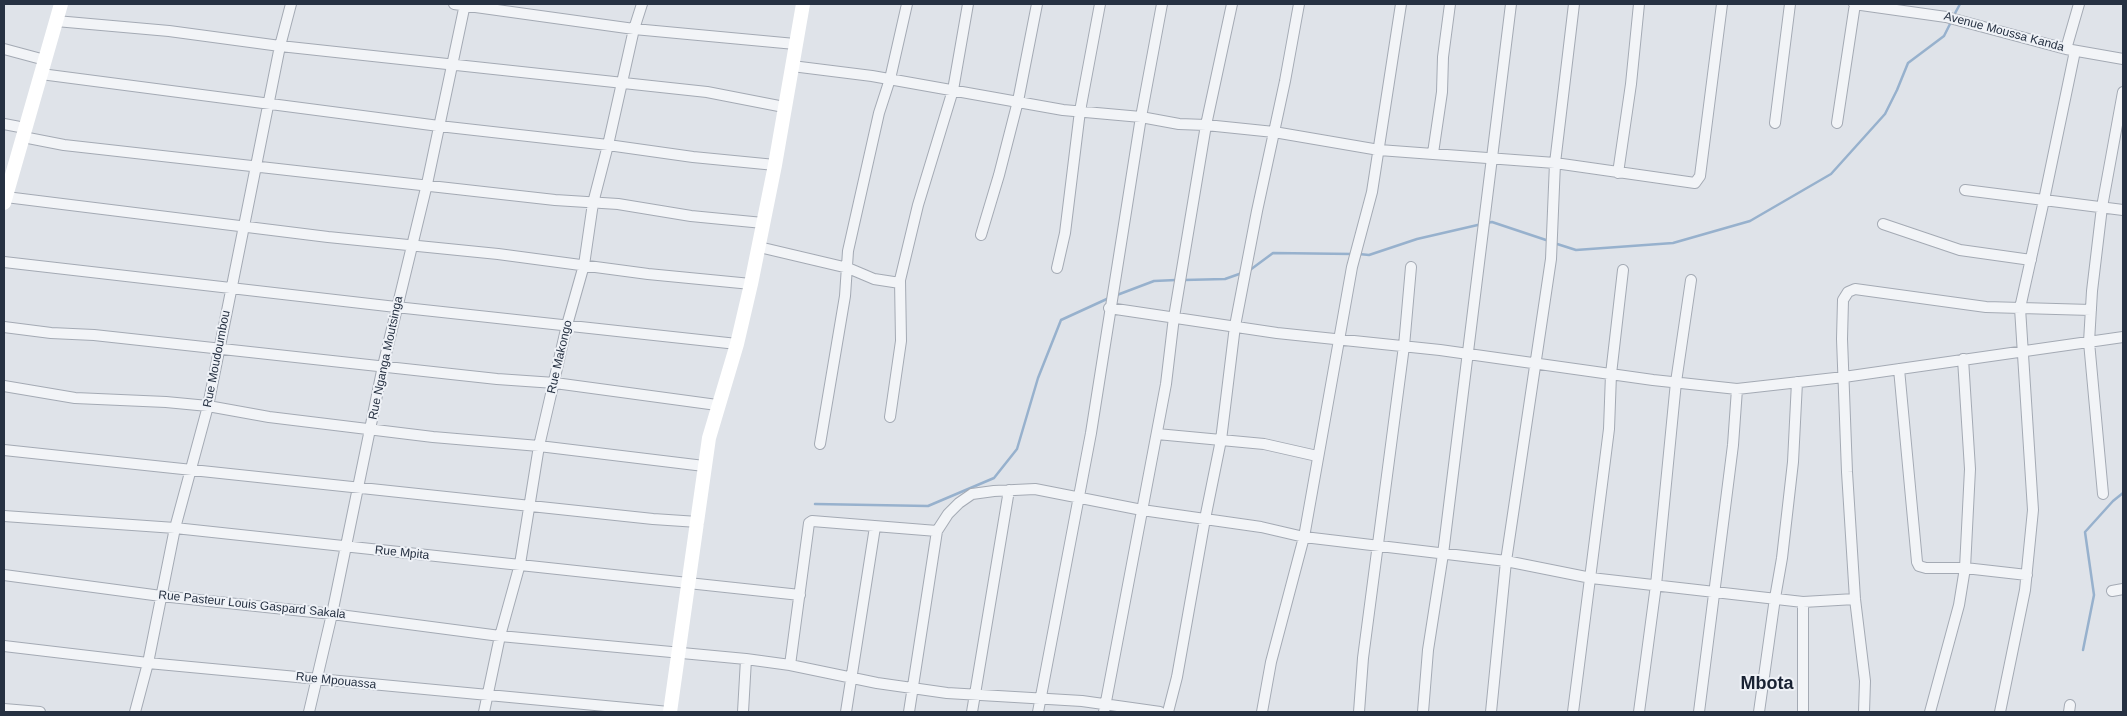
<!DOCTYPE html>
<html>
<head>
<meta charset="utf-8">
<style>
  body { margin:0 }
  #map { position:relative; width:2127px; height:716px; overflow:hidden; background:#dfe3e9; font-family:Helvetica,sans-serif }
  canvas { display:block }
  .frame { position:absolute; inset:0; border:5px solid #263142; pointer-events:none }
</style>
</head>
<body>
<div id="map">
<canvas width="2127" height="716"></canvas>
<div class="frame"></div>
</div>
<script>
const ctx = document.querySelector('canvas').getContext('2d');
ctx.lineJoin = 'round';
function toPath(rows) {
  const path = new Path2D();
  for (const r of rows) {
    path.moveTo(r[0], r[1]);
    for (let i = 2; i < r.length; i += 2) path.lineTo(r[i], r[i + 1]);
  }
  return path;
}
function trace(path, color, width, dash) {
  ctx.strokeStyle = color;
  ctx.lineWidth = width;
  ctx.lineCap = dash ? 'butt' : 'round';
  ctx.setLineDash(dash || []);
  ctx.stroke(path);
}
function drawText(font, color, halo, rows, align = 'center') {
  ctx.font = font + ' Helvetica,sans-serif';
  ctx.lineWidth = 4;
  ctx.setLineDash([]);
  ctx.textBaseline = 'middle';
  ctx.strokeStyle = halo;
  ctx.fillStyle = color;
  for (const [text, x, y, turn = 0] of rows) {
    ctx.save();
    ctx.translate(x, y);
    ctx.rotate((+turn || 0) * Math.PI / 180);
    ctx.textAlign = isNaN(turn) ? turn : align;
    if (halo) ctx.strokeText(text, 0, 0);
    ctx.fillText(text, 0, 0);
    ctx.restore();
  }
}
const stream = toPath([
  [1953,17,1960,4],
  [1487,223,1492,222,1549,241],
  [1554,243,1576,250,1673,243,1750,221,1831,174,1885,114,1897,90,1908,63,1944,36,1951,22],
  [1359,254,1369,255,1417,239,1482,224],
  [1250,270,1273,253,1353,254],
  [1184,280,1225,279,1242,273],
  [1117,295,1154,281,1176,280],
  [815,504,928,506,994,478,1017,449,1038,378,1061,320,1109,298],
  [2083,650,2094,595,2085,532,2113,501,2123,493]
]);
const street = toPath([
  [454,4,634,29,795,44],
  [1854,4,1946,17,2066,49,2123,59],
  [56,21,169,31,280,46,707,92,784,107],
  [4,49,45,60],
  [2066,49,2079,4],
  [792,66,872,76,1063,110,1141,117,1179,124,1206,125,1274,132,1379,150,1555,163,1695,183,1700,176,1722,4],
  [41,74,439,126,608,145,693,157,775,165],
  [1775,123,1790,4],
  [1837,123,1855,4],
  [4,124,25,128],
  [23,137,64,145,555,200,618,204,691,216,763,223],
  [1433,153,1442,92,1443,57,1450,4],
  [1618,173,1631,84,1639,4],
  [1965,190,2123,210],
  [6,197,328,237,498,254,648,274,751,284],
  [1883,224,1960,250,2031,260],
  [981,235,999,175,1018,101,1037,4],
  [759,247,848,268,874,279,900,283],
  [4,262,396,307,737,344],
  [1057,268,1065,233,1080,111,1100,4],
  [1109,308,1277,333,1440,350,1653,380,1737,389,1844,377,2123,337],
  [4,327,51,333,94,335,497,379,555,383,717,405],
  [1899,369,1917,562,1919,566,1926,568,1965,568,2027,575],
  [4,386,75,398,166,402,208,406,269,417,433,437,539,446,704,466],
  [890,417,901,341,900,280,918,205,953,90,968,4],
  [1157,434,1264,444,1317,456],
  [820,444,845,296,848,251,879,113,890,79,907,4],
  [4,450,653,519,698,522],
  [2103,494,2089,342,2092,291,2102,207,2123,92],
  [4,516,175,528,800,595],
  [4,575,161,596,332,614,500,636,746,659,790,665,877,683,947,693,1082,701,1160,712],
  [2112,591,2123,589],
  [4,646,148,663,669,712],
  [790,665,809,523,812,521,937,531],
  [4,709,40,712],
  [135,712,148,663,175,528,208,406,280,46,291,4],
  [309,712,332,614,383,366,427,184,465,4],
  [484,712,500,636,520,564,539,446,567,325,584,265,593,203,608,145,634,29,642,4],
  [743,712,746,659],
  [846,712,875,527],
  [909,712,937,531,948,514,959,503,972,494,994,491,1035,489,1142,510,1261,527,1304,537,1506,561,1591,578,1803,602,1855,599],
  [972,712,1009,490],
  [1038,712,1091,433,1141,117,1162,4],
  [1104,712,1166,384,1174,317,1206,125,1232,4],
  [1168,712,1177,677,1205,519,1221,440,1235,326,1257,211,1285,81,1299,4],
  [1262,712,1271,662,1304,537,1352,267,1372,192,1401,4],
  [1359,712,1363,658,1404,346,1411,267],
  [1423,712,1428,650,1443,554,1511,4],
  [1491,712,1506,561,1551,259,1555,163,1574,4],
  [1573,712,1609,429,1611,374,1623,270],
  [1639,712,1656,585,1676,382,1691,280],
  [1699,712,1733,445,1737,389],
  [1759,712,1775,598,1782,558,1793,462,1797,382],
  [1803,712,1803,602],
  [1864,712,1865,681,1855,599,1847,472,1842,339,1843,300,1848,292,1855,289,1986,307,2091,310],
  [1930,712,1959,605,1965,568,1970,469,1963,359],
  [2000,712,2025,590,2033,510,2020,308,2044,200,2075,51],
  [2069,712,2070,705]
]);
const secondary = toPath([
  [4,203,61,4],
  [670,712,709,438,737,344,751,284,775,165,803,4]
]);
const streetNames = [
  ["Avenue Moussa Kanda",2004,32,15],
  ["Rue Makongo",560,357,-77],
  ["Rue Nganga Moutsinga",386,358,-78],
  ["Rue Moudoumbou",217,359,-79],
  ["Rue Mpita",402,553,6],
  ["Rue Pasteur Louis Gaspard Sakala",252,605,6],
  ["Rue Mpouassa",336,681,6]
];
const districtNames = [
  ["Mbota",1767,684]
];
trace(stream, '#97b1cd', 2.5);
trace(street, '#a4aab4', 12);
trace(street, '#f2f4f7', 10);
trace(secondary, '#fff', 14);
drawText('12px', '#263142', '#eff2f7', streetNames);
drawText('bold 18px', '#192233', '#eff2f7', districtNames);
</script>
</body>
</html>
